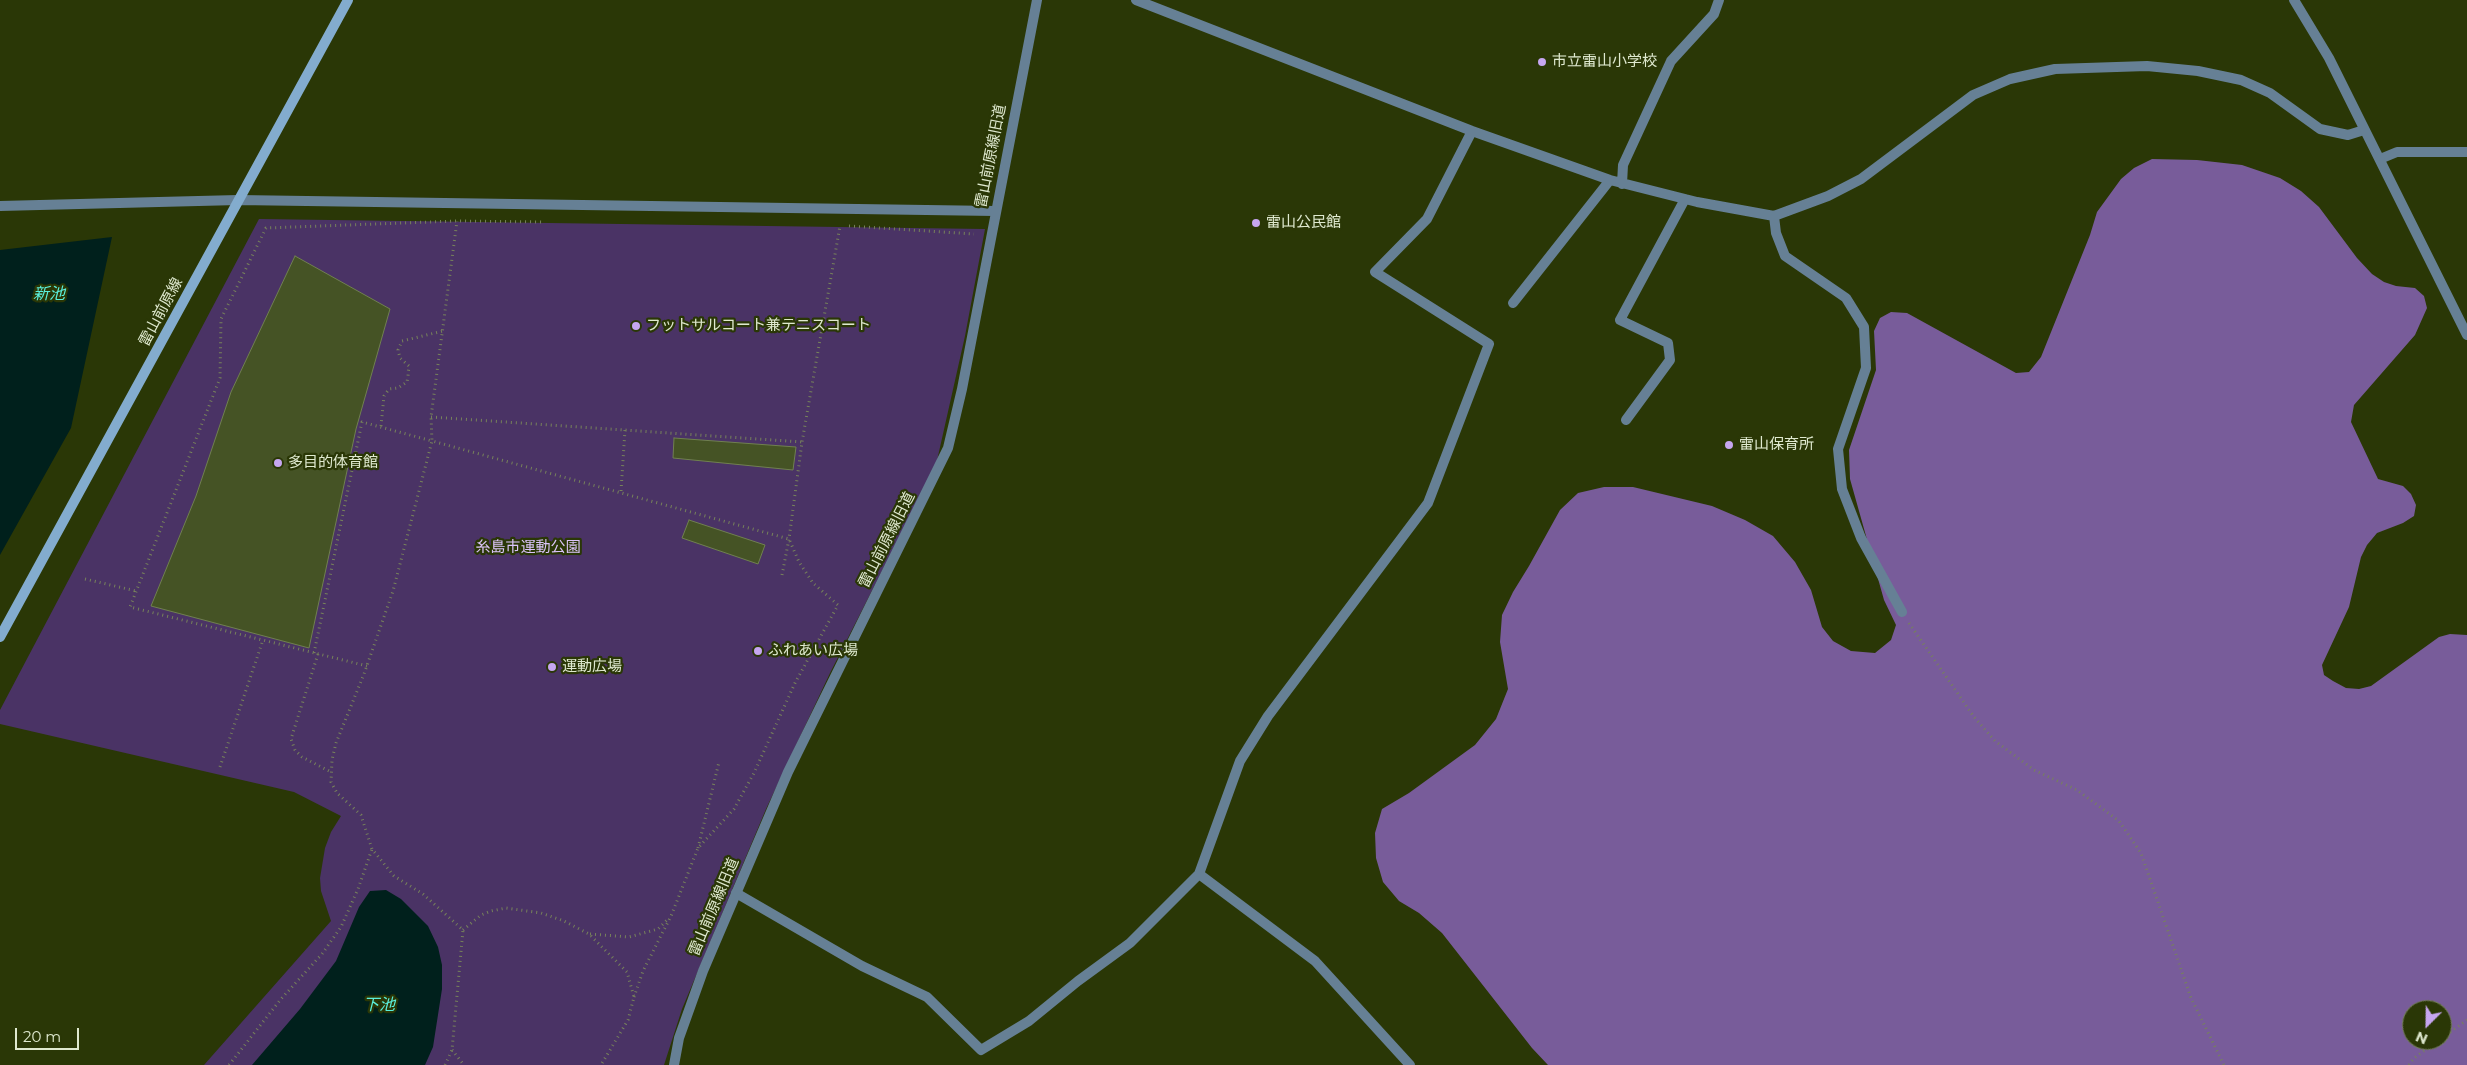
<!DOCTYPE html>
<html>
<head>
<meta charset="utf-8">
<style>
  body { margin:0 }
  #map { position:relative; width:2467px; height:1065px; overflow:hidden; background:#2a3706; font-family:Montserrat,sans-serif }
  canvas { display:block }
  .north { position:absolute; left:2402px; top:1000px; width:50px; height:50px; box-sizing:border-box; background:#2a3706; border:1px solid #727e56; border-radius:50%; rotate:203deg; font-size:14px; font-weight:700; line-height:20px; text-align:center; color:#dfe9cf }
  .north::after { content:''; display:block; margin:auto; width:18px; height:22px; background:#c6a6f0; clip-path:polygon(50% 0,100% 100%,50% 72%,0 100%) }
  .scale { position:absolute; left:15px; top:1028px; width:64px; height:22px; box-sizing:border-box; border:2px solid #dfe9cf; border-top:0; padding-left:6px; font-size:15px; line-height:18px; white-space:nowrap; color:#dfe9cf; -webkit-text-stroke:4px #2a3706; paint-order:stroke }
</style>
</head>
<body>
<div id="map">
<canvas width="2467" height="1065"></canvas>
<div class="north">N</div>
<div class="scale">20 m</div>
</div>
<script>
const ctx = document.querySelector('canvas').getContext('2d');
ctx.lineJoin = 'round';
function fillPath(path, color) {
  ctx.fillStyle = color;
  ctx.fill(path, 'evenodd');
}
function toPath(rows) {
  const path = new Path2D();
  for (const r of rows) {
    path.moveTo(r[0], r[1]);
    for (let i = 2; i < r.length; i += 2) path.lineTo(r[i], r[i + 1]);
  }
  return path;
}
function trace(path, color, width, dash) {
  ctx.strokeStyle = color;
  ctx.lineWidth = width;
  ctx.lineCap = dash ? 'butt' : 'round';
  ctx.setLineDash(dash || []);
  ctx.stroke(path);
}
function drawText(font, color, halo, rows, align = 'center') {
  ctx.font = font + ' Montserrat,"Noto Sans JP",sans-serif';
  ctx.lineWidth = 4.5;
  ctx.setLineDash([]);
  ctx.textBaseline = 'middle';
  ctx.strokeStyle = halo;
  ctx.fillStyle = color;
  for (const [text, x, y, turn = 0] of rows) {
    ctx.save();
    ctx.translate(x, y);
    ctx.rotate((+turn || 0) * Math.PI / 180);
    ctx.textAlign = isNaN(turn) ? turn : align;
    if (halo) ctx.strokeText(text, 0, 0);
    ctx.fillText(text, 0, 0);
    ctx.restore();
  }
}
const green = toPath([
  [259,219,985,229,965,336,936,465,830,673,766,809,682,1009,664,1065,204,1065,331,921,321,891,320,878,325,848,331,832,341,816,294,792,0,724,0,710]
]);
const forest = toPath([
  [2152,159,2197,160,2242,165,2280,178,2301,191,2319,207,2357,258,2372,274,2384,282,2396,286,2415,288,2424,296,2427,308,2415,335,2354,405,2351,422,2378,479,2403,486,2411,494,2416,505,2414,516,2403,523,2377,533,2367,545,2361,557,2349,607,2322,665,2324,675,2333,681,2346,688,2359,689,2371,686,2439,637,2450,634,2467,635,2467,1065,1548,1065,1532,1048,1442,933,1419,913,1399,901,1383,882,1376,858,1375,833,1382,809,1409,793,1475,745,1496,719,1508,689,1500,642,1502,615,1513,592,1529,566,1560,510,1578,493,1604,487,1633,487,1712,506,1745,520,1773,536,1795,562,1811,590,1822,627,1833,641,1851,651,1875,653,1891,640,1896,625,1884,600,1850,479,1849,450,1876,370,1874,331,1880,318,1891,312,1907,313,2016,373,2029,372,2041,357,2090,235,2097,212,2121,179,2134,168],
  [2412,1010,2442,1010,2442,1040,2412,1040]
]);
const water = toPath([
  [112,237,71,428,0,555,0,250],
  [386,890,401,899,428,926,438,947,442,965,442,989,433,1047,425,1065,252,1065,300,1009,336,961,359,907,370,891]
]);
const building = toPath([
  [295,256,390,309,356,429,309,648,151,606,196,496,231,392,295,256],
  [674,438,796,447,793,470,673,458,674,438],
  [689,520,765,545,758,564,682,538,689,520]
]);
const path = toPath([
  [849,226,974,234],
  [431,417,802,442],
  [381,426,384,396,389,389,398,388,407,382,408,376,409,366,400,358,398,350,402,341,443,331],
  [621,491,625,430],
  [782,575,789,539,802,442,840,226],
  [85,579,136,591],
  [1909,623,1974,717,1995,741,2034,770,2077,790,2119,821,2141,853,2191,998,2224,1065],
  [314,653,362,422,432,441,431,417,457,221],
  [318,654,291,739,295,750,302,757,331,772],
  [367,666,130,607,220,378,221,319,266,228,457,221,543,222],
  [220,767,263,640],
  [698,848,719,762],
  [463,930,481,915,491,911,506,908,541,913,564,921,589,934,627,972,634,997,628,1020,601,1065],
  [590,934,629,937,658,929,668,919],
  [2442,1038,2467,1020],
  [452,1050,464,1065],
  [229,1065,281,999,322,954,341,927,358,889,372,849],
  [445,1065,452,1050,463,930,423,894,394,876,372,849,361,815,337,793,331,782,332,760,336,743,364,674,393,591,432,441,789,539,799,562,813,583,838,605,795,683,754,773,734,809,698,848,671,916,643,971,634,997],
  [2409,1065,2414,1058,2439,1040]
]);
const minor = toPath([
  [1136,0,1472,131,1610,180,1697,202,1774,216,1828,196,1861,179,1973,95,2010,79,2055,69,2147,66,2198,71,2241,80,2270,93,2320,129,2348,135,2364,130],
  [2380,159,2397,152,2467,152],
  [1622,184,1623,165,1671,61,1714,14,1719,0],
  [0,206,238,200,995,211],
  [1774,216,1776,233,1785,256,1846,298,1864,327,1866,368,1838,449,1842,489,1861,538,1902,612],
  [1513,303,1610,180],
  [1626,420,1670,360,1668,343,1620,320,1685,199],
  [1199,874,1315,961,1410,1065],
  [736,893,862,966,927,997,981,1050,1029,1021,1078,981,1130,943,1199,874,1240,761,1268,716,1428,503,1489,344,1375,272,1427,219,1472,131]
]);
const tertiary = toPath([
  [2294,0,2329,58,2467,335],
  [674,1065,679,1038,703,971,788,772,948,448,962,389,1037,0]
]);
const secondary = toPath([
  [0,637,348,0]
]);
const markers = [
  [1542,62,5,"#c6a6f0"],
  [1256,223,5,"#c6a6f0"],
  [636,326,5,"#c6a6f0"],
  [1729,445,5,"#c6a6f0"],
  [278,463,5,"#c6a6f0"],
  [758,651,5,"#c6a6f0"],
  [552,667,5,"#c6a6f0"]
];
const poiNames = [
  ["市立雷山小学校",1552,62],
  ["雷山公民館",1266,223],
  ["フットサルコート兼テニスコート",646,326],
  ["雷山保育所",1739,445],
  ["多目的体育館",288,463],
  ["ふれあい広場",768,651],
  ["運動広場",562,667]
];
const streetNames = [
  ["雷山前原線旧道",991,156,-79],
  ["雷山前原線",161,312,-62],
  ["雷山前原線旧道",887,540,-63],
  ["雷山前原線旧道",714,907,-67]
];
const parkNames = [
  ["糸島市運動公園",528,548]
];
const waterNames = [
  ["新池",49,294],
  ["下池",379,1005]
];
fillPath(green, '#4a3365');
fillPath(forest, '#785c9a');
fillPath(water, '#00201c');
fillPath(building, '#455325');
trace(building, '#708050', 1);
trace(path, '#77825b', 3, [1, 4]);
trace(minor, '#668095', 10);
trace(tertiary, '#668095', 10);
trace(secondary, '#83acce', 10);
for (const [x, y, r, color] of markers) {
  const dot = new Path2D();
  dot.arc(x, y, r, 0, 2 * Math.PI);
  ctx.fillStyle = color;
  ctx.fill(dot);
  trace(dot, '#2a3706', 2);
}
drawText('15px', '#dfe9cf', '#2a3706', poiNames, 'left');
drawText('15px', '#dfe9cf', '#2a3706', streetNames);
drawText('15px', '#dbc4fa', '#2a3706', parkNames);
drawText('italic 16px', '#5aefdc', '#2a3706', waterNames);
</script>
</body>
</html>
